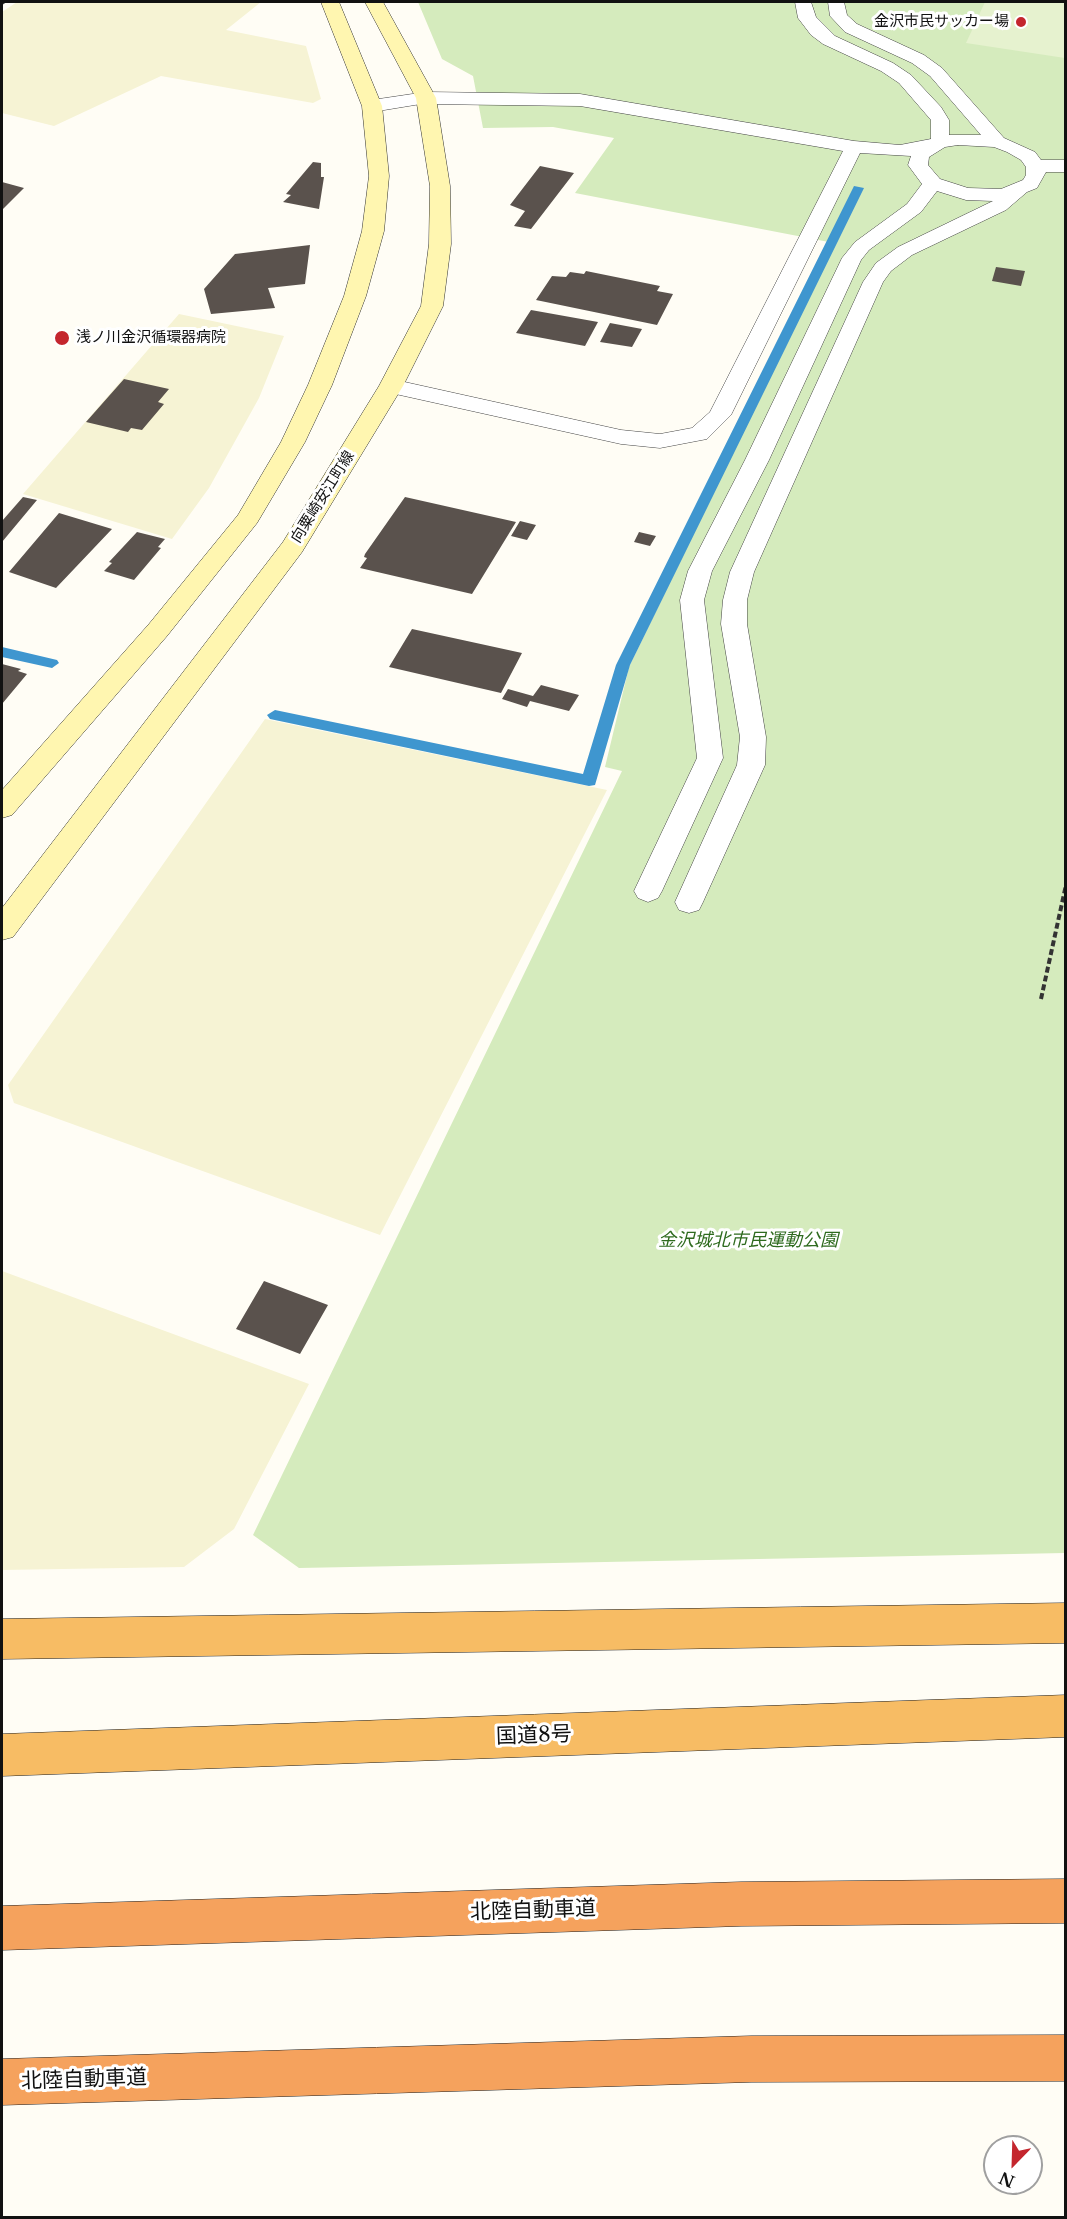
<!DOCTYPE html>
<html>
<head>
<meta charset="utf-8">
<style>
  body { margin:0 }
  #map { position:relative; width:1067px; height:2219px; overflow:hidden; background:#fffdf5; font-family:"Libre Baskerville",serif }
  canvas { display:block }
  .frame { position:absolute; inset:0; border:3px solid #111; pointer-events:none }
  .north { position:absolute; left:983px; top:2135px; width:60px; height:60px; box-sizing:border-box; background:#fff; border:2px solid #a0a0a0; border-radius:50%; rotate:203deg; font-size:16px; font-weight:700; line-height:24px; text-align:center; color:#111 }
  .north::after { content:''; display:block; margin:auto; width:21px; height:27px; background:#c4262e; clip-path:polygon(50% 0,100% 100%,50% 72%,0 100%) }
</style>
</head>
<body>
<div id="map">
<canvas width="1067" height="2219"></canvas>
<div class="frame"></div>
<div class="north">N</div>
</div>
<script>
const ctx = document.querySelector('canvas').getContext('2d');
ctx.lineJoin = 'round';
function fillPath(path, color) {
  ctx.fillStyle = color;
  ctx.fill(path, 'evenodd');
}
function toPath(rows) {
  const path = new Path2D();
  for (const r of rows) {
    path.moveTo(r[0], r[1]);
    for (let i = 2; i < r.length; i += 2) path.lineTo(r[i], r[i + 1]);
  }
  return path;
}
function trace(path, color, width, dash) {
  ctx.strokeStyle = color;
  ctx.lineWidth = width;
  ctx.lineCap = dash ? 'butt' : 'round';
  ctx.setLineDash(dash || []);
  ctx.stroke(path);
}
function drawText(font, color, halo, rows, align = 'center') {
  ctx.font = font + ' "Libre Baskerville","Noto Sans JP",serif';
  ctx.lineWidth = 6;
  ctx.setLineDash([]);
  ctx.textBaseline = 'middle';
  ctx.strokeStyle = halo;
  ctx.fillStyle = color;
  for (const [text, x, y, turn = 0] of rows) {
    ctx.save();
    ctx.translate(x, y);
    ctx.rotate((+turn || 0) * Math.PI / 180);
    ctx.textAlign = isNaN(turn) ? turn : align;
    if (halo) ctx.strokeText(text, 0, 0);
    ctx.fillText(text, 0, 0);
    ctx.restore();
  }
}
const farmland = toPath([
  [17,2,261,2,226,30,306,46,321,99,313,103,161,76,54,126,2,113,2,12],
  [179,314,284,336,259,398,209,488,172,539,23,494],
  [265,719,607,790,380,1235,14,1103,8,1085],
  [2,1271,309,1384,234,1529,184,1567,2,1570]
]);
const green = toPath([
  [418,2,1065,2,1065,1553,299,1568,253,1535,622,771,605,767,629,667,834,243,575,193,614,138,553,127,483,128,473,76,442,59]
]);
const pitch = toPath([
  [985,2,1065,2,1065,58,966,43]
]);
const stream = toPath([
  [854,186,864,188,630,665,595,785,589,786,270,719,267,715,275,710,583,774,616,665,854,186],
  [2,647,57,660,59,663,52,668,2,657,2,647]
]);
const building = toPath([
  [313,162,321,163,321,177,324,177,319,209,283,202,291,195,286,194],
  [540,166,574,173,531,229,514,226,525,211,510,205],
  [2,182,24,188,2,210],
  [310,245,305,284,268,288,275,308,211,314,204,289,235,254],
  [996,267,1025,271,1021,286,992,281],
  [586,271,660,286,657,291,673,294,657,325,536,300,552,276,566,277,570,272,584,274],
  [531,310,598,322,585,346,516,333],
  [610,323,642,329,632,347,600,342],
  [124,379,169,389,158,402,164,404,142,430,131,428,128,432,86,422],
  [23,497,37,500,2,542,2,521],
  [405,497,516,522,472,594,360,568,367,558,364,557,365,554],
  [59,513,112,529,56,588,9,572],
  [520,521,536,525,527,540,511,536],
  [137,532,165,539,158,547,161,548,134,580,104,571,112,563,109,562],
  [639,532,656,536,650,546,634,542],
  [412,629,522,653,501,693,389,667],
  [2,664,21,669,18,671,27,674,2,704],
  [541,685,579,695,569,711,530,701,527,707,502,699,508,689,533,696],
  [264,1281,328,1305,300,1354,236,1329]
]);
const pathFar1 = toPath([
  [2,4,5,2]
]);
const path = toPath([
  [1041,999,1066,885]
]);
const service = toPath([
  [795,2,811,2,816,17,835,36,893,63,911,75,941,107,949,120,949,135,981,135,930,76,912,63,845,32,830,16,828,2,844,2,847,15,857,24,924,55,942,68,1004,138,1035,152,1041,160,1066,160,1066,172,1046,172,1037,188,1027,192,1006,210,912,255,891,271,883,282,754,572,747,600,747,624,766,737,765,765,703,902,699,910,689,913,679,910,675,902,737,765,740,737,721,624,723,600,730,572,863,282,876,263,898,247,993,201,966,200,937,191,921,212,869,250,861,260,769,460,712,571,704,600,723,758,662,891,658,898,648,902,638,898,634,891,697,758,680,600,688,571,745,460,842,258,855,242,907,204,922,184,908,165,911,156,860,153,731,415,707,439,660,448,621,444,391,393,383,391,380,386,383,381,391,379,621,430,660,434,692,428,710,412,843,151,580,106,426,104,417,98,426,92,580,94,854,141,900,145,931,139,931,120,899,83,881,71,823,44,811,35,798,18,795,2],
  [958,145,994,147,1007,152,1021,160,1026,167,1026,175,1023,180,1001,189,968,188,940,179,928,165,929,157,945,147,958,145]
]);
const minor = toPath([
  [426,92,436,98,433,102,372,112,362,106,372,100,426,92]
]);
const secondary = toPath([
  [321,2,339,2,382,106,389,176,384,231,366,296,332,385,305,442,257,523,167,636,12,815,2,818,2,790,149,624,238,515,281,442,308,385,344,296,362,231,369,176,362,106,321,2],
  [365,2,383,2,436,98,450,186,451,244,443,306,403,386,302,552,13,937,2,940,2,908,283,542,379,386,421,306,429,244,430,186,416,98,365,2]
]);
const trunk = toPath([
  [1066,1603,1066,1643,2,1659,2,1619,1066,1603],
  [1066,1695,1066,1737,2,1776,2,1734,1066,1695]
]);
const motorway = toPath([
  [1066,1879,1066,1923,741,1926,2,1950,2,1906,741,1882,1066,1879],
  [1066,2035,1066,2081,751,2082,2,2105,2,2059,751,2036,1066,2035]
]);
const markers = [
  [1021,22,6,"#c4262e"],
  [62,338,8,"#c4262e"]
];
const farPoinames = [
  ["金沢市民サッカー場",1009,22],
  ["浅ノ川金沢循環器病院",76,338,"left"]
];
const farStreetnames = [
  ["向粟崎安江町線",323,497,-58]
];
const parkNames = [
  ["金沢城北市民運動公園",748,1241]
];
const nearStreetnames = [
  ["国道8号",534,1736,-2],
  ["北陸自動車道",533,1911,-2],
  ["北陸自動車道",84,2080,-2]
];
fillPath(farmland, '#f6f3d4');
fillPath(green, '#d5ebbd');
fillPath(pitch, '#e6f2cf');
fillPath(stream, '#3f96cf');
fillPath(building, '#5a524d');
trace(service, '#444', 1);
trace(minor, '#444', 1);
trace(secondary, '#333', 1);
trace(trunk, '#222', 1);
trace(motorway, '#222', 1);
trace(pathFar1, '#333', 2, [4, 1.5]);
trace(path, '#333', 4, [6, 3]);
fillPath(service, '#fff');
fillPath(minor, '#fff');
fillPath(secondary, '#fff6b0');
fillPath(trunk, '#f7bc64');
fillPath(motorway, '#f5a25d');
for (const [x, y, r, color] of markers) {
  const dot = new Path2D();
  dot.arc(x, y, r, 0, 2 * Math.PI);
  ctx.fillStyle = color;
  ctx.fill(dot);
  trace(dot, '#fff', 2);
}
drawText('15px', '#111', '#fff', farPoinames, 'right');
drawText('15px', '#111', '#fff', farStreetnames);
drawText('italic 18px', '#2f6b1f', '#fff', parkNames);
drawText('21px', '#111', '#fff', nearStreetnames);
</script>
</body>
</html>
